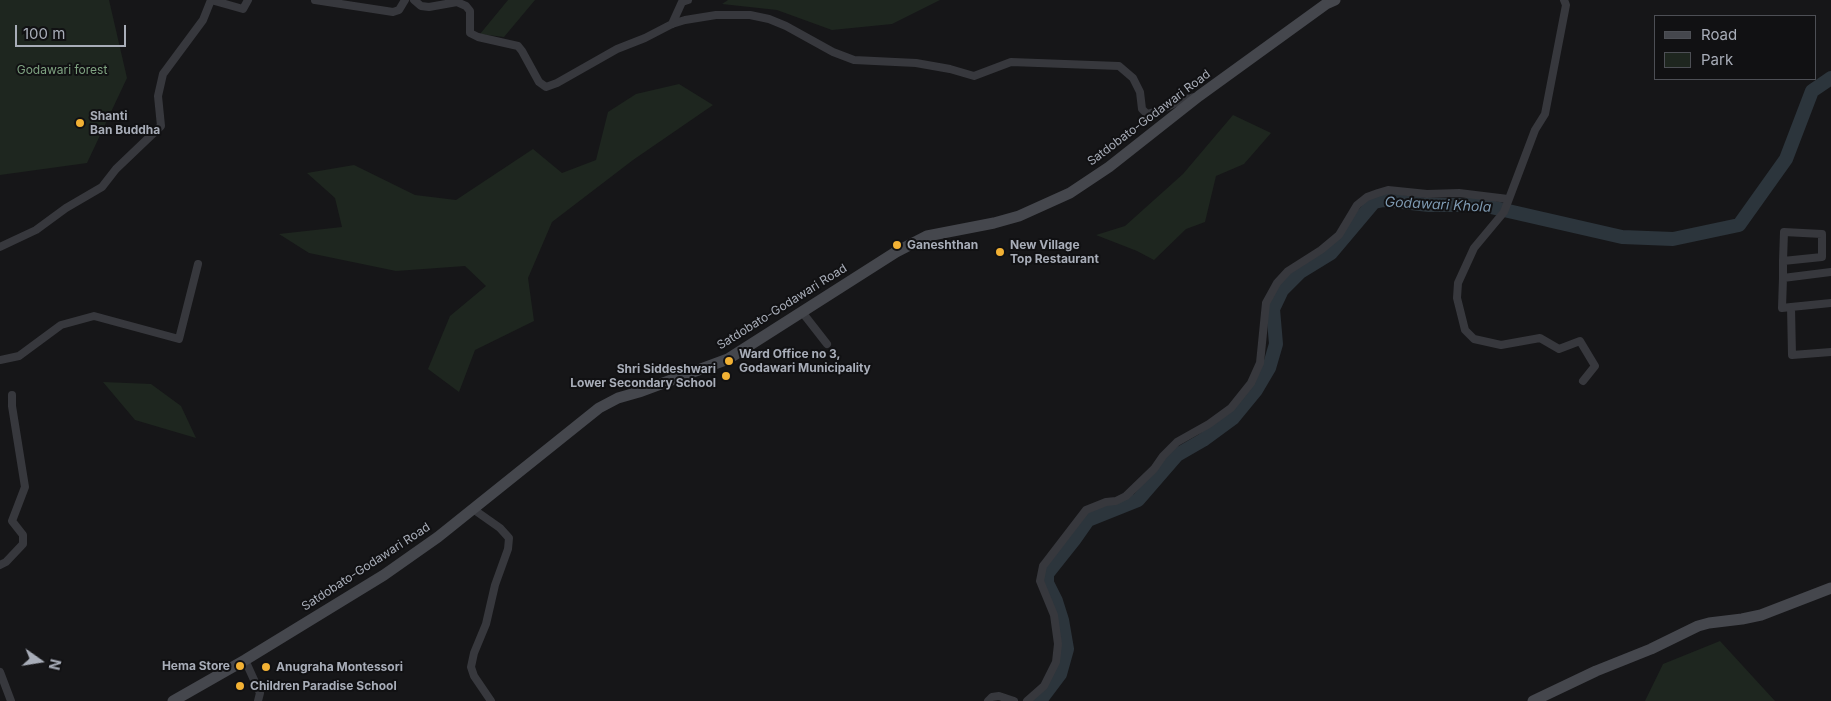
<!DOCTYPE html>
<html>
<head>
<meta charset="utf-8">
<style>
  body { margin:0 }
  #map { position:relative; width:1831px; height:701px; overflow:hidden; background:#161618; font-family:Inter,sans-serif }
  canvas { display:block }
  .legend { position:absolute; left:1654px; top:15px; width:162px; height:65px; box-sizing:border-box; background:#111113; border:1px solid #4d4f55; margin:0; padding:6px 9px; list-style:none; font-size:15px; color:#a8adb8 }
  .legend li { display:flex; align-items:center; gap:10px; height:25px }
  .legend b { width:25px; border:1px solid #4d4f55 }
  .north { position:absolute; left:15px; top:636px; width:50px; height:50px; -webkit-text-stroke:4px #111113; paint-order:stroke; rotate:103deg; font-size:14px; font-weight:700; line-height:20px; text-align:center; color:#a8adb8 }
  .north::after { content:''; display:block; margin:auto; width:18px; height:22px; background:#a8adb8; clip-path:polygon(50% 0,100% 100%,50% 72%,0 100%) }
  .scale { position:absolute; left:15px; top:25px; width:111px; height:22px; box-sizing:border-box; border:2px solid #a8adb8; border-top:0; padding-left:6px; font-size:15px; line-height:18px; white-space:nowrap; color:#a8adb8; -webkit-text-stroke:4px #111113; paint-order:stroke }
</style>
</head>
<body>
<div id="map">
<canvas width="1831" height="701"></canvas>
<ul class="legend">
<li><b style="height:6px;background:#45474d"></b>Road</li>
<li><b style="height:14px;background:#1e261f"></b>Park</li>
</ul>
<div class="north">N</div>
<div class="scale">100 m</div>
</div>
<script>
const ctx = document.querySelector('canvas').getContext('2d');
ctx.lineJoin = 'round';
function fillPath(path, color) {
  ctx.fillStyle = color;
  ctx.fill(path, 'evenodd');
}
function toPath(rows) {
  const path = new Path2D();
  for (const r of rows) {
    path.moveTo(r[0], r[1]);
    for (let i = 2; i < r.length; i += 2) path.lineTo(r[i], r[i + 1]);
  }
  return path;
}
function trace(path, color, width, dash) {
  ctx.strokeStyle = color;
  ctx.lineWidth = width;
  ctx.lineCap = dash ? 'butt' : 'round';
  ctx.setLineDash(dash || []);
  ctx.stroke(path);
}
function drawText(font, color, halo, rows, align = 'center') {
  ctx.font = font + ' Inter,sans-serif';
  ctx.lineWidth = 4;
  ctx.setLineDash([]);
  ctx.textBaseline = 'middle';
  ctx.strokeStyle = halo;
  ctx.fillStyle = color;
  for (const [text, x, y, turn = 0] of rows) {
    ctx.save();
    ctx.translate(x, y);
    ctx.rotate((+turn || 0) * Math.PI / 180);
    ctx.textAlign = isNaN(turn) ? turn : align;
    if (halo) ctx.strokeText(text, 0, 0);
    ctx.fillText(text, 0, 0);
    ctx.restore();
  }
}
const green = toPath([
  [0,0,109,0,127,78,87,163,0,175],
  [508,0,535,0,504,37,480,34],
  [728,0,940,0,892,24,832,30,777,10,722,4],
  [679,84,713,105,633,160,552,222,528,278,534,321,475,350,459,392,428,369,450,316,486,286,465,266,396,271,309,253,279,234,342,227,335,198,307,173,354,165,415,195,456,200,533,149,562,173,596,160,608,112,636,94],
  [1233,115,1271,133,1244,164,1216,176,1205,222,1186,229,1154,260,1137,251,1096,235,1125,226,1183,174],
  [103,382,151,384,181,406,196,438,135,420],
  [1720,641,1775,701,1645,701,1663,664]
]);
const river = toPath([
  [1037,701,1042,698,1060,674,1067,649,1062,620,1056,601,1047,583,1047,574,1074,540,1088,520,1138,500,1177,455,1203,440,1233,418,1256,390,1269,368,1276,344,1273,309,1282,290,1300,272,1331,253,1374,202,1384,200,1429,205,1482,205,1622,237,1673,239,1739,225,1786,159,1812,91,1831,78]
]);
const street = toPath([
  [211,0,243,9,248,0],
  [315,0,393,12,399,10,405,0],
  [414,0,421,6,429,7,457,2,466,6,470,11,470,33,478,37,518,46,522,51,539,82,546,87,557,83,617,49,645,38,672,24,685,20,716,15,750,15,769,19,786,26,833,52,854,60,916,63,950,69,974,76,1011,62,1119,66,1133,78,1140,92,1142,109,1147,114,1161,110,1182,100,1195,97],
  [1564,0,1566,5,1545,114,1535,130,1504,212,1474,248,1458,283,1457,298,1465,330,1474,339,1501,345,1540,338,1559,349,1580,341,1595,366,1583,381],
  [672,24,682,2,688,0],
  [0,247,36,230,66,208,102,187,116,169,161,126,158,96,163,74,203,20,211,0],
  [1783,278,1783,261,1784,232,1822,234,1822,257,1783,261],
  [1831,303,1791,307,1792,355,1831,352],
  [1791,307,1782,308,1783,278,1831,272],
  [802,312,827,344],
  [0,360,19,356,61,325,94,316,179,339,198,264],
  [473,509,500,528,509,538,508,549,495,585,486,624,474,653,471,667,474,676,491,701],
  [0,565,6,562,23,544,23,535,12,521,25,487,12,406,12,395],
  [245,660,260,693,258,701],
  [0,672,11,701],
  [988,701,992,697,999,696,1014,701],
  [1027,701,1044,686,1056,662,1058,644,1054,615,1040,581,1043,566,1086,510,1106,502,1116,501,1126,496,1154,469,1163,456,1177,442,1209,424,1231,408,1251,383,1260,363,1266,303,1277,283,1288,271,1321,250,1339,235,1357,205,1367,197,1378,193,1388,190,1427,194,1459,193,1508,199]
]);
const secondary = toPath([
  [173,701,245,660,384,575,438,537,599,408,618,398,639,392,728,359,896,252,927,236,994,223,1019,216,1070,193,1109,167,1199,96,1326,4,1335,0],
  [1533,701,1596,671,1651,649,1698,626,1709,623,1742,619,1761,615,1831,588]
]);
const markers = [
  [80,123,5,"#f2b134"],
  [897,245,5,"#f2b134"],
  [1000,252,5,"#f2b134"],
  [729,361,5,"#f2b134"],
  [726,376,5,"#f2b134"],
  [240,666,5,"#f2b134"],
  [266,667,5,"#f2b134"],
  [240,686,5,"#f2b134"]
];
const parkNames = [
  ["Godawari forest",62,70]
];
const poiNames = [
  ["Shanti",90,116],
  ["Ban Buddha",90,130],
  ["Ganeshthan",907,245],
  ["New Village",1010,245],
  ["Top Restaurant",1010,259],
  ["Ward Office no 3,",739,354],
  ["Godawari Municipality",739,368],
  ["Shri Siddeshwari",716,369,"right"],
  ["Lower Secondary School",716,383,"right"],
  ["Hema Store",230,666,"right"],
  ["Anugraha Montessori",276,667],
  ["Children Paradise School",250,686]
];
const streetNames = [
  ["Satdobato-Godawari Road",1149,118,-37],
  ["Satdobato-Godawari Road",782,307,-32],
  ["Satdobato-Godawari Road",366,567,-33]
];
const waterNames = [
  ["Godawari Khola",1438,205,3]
];
fillPath(green, '#1e261f');
trace(river, '#2c353c', 14);
trace(street, '#37383d', 8);
trace(secondary, '#45474d', 11);
for (const [x, y, r, color] of markers) {
  const dot = new Path2D();
  dot.arc(x, y, r, 0, 2 * Math.PI);
  ctx.fillStyle = color;
  ctx.fill(dot);
  trace(dot, '#111113', 2);
}
drawText('12px', '#7fa381', '#111113', parkNames);
drawText('bold 12px', '#a8adb8', '#111113', poiNames, 'left');
drawText('12px', '#a8adb8', '#111113', streetNames);
drawText('italic 14px', '#7f9bb3', '#111113', waterNames);
</script>
</body>
</html>
